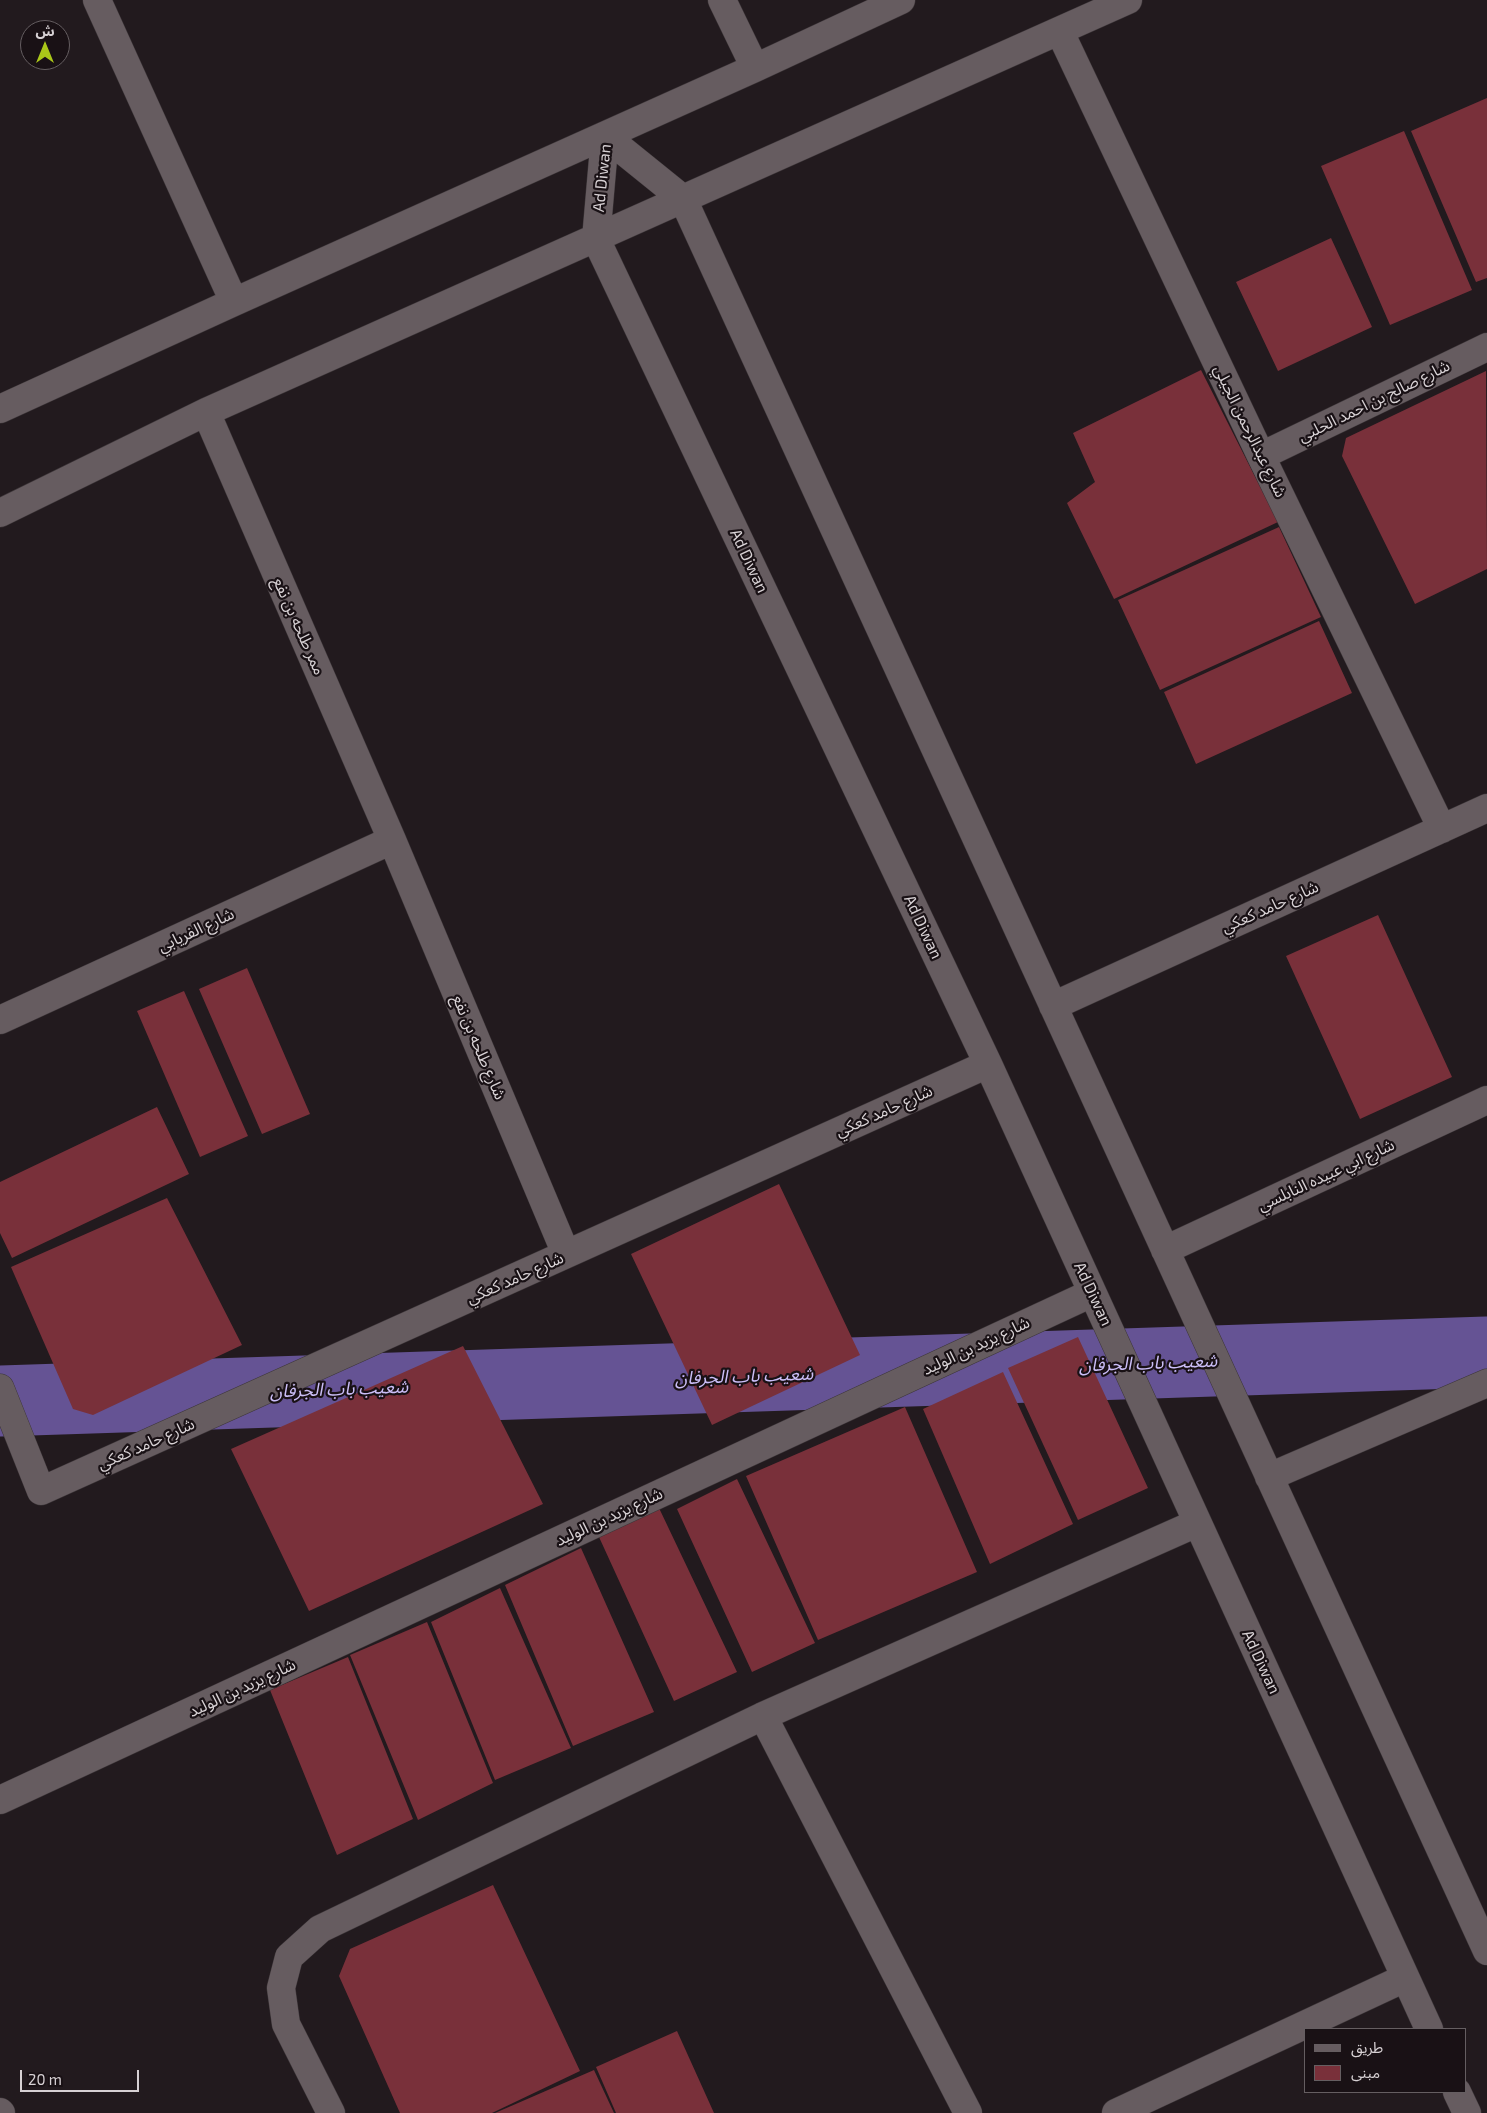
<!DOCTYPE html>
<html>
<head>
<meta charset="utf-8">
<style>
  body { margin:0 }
  #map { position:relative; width:1487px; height:2113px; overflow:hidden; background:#221a1e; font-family:"Exo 2","Noto Sans Arabic",sans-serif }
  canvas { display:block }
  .legend { position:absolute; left:1304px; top:2028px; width:162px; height:65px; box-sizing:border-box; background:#191115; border:1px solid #655e61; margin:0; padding:6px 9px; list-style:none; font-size:15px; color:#d7d1d4 }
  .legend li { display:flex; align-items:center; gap:10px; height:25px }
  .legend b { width:25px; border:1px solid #655e61 }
  .north { position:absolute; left:20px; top:20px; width:50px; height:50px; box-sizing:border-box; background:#191115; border:1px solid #655e61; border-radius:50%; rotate:0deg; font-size:14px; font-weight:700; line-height:20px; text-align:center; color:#d7d1d4 }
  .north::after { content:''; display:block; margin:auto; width:18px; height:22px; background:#aac719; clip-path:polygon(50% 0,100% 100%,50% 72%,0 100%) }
  .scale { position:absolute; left:20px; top:2070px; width:119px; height:22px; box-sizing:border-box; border:2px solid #d7d1d4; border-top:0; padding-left:6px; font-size:15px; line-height:18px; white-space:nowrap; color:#d7d1d4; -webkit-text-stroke:4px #191115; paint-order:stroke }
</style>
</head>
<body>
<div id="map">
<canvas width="1487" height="2113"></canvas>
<ul class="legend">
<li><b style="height:6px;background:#665c60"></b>طريق</li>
<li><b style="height:14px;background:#79303a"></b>مبنى</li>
</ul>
<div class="north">ش</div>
<div class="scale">20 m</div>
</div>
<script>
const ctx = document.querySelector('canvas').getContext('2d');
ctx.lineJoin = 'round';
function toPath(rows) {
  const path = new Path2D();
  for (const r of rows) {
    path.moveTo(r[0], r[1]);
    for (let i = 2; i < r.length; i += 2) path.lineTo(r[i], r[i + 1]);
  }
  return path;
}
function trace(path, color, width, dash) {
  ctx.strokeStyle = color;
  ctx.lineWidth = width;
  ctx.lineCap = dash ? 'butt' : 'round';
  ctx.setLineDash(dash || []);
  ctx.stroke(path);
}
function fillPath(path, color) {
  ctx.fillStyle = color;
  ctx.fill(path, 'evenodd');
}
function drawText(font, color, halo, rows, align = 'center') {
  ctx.font = font + ' "Exo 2","Noto Sans Arabic",sans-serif';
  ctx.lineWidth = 4.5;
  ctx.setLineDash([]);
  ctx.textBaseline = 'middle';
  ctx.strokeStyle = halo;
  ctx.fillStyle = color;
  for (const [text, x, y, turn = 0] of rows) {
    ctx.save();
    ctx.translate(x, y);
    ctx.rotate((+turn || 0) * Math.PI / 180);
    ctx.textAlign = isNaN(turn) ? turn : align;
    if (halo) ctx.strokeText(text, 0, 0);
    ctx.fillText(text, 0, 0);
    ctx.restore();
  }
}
const river = toPath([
  [0,1401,1487,1352]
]);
const building = toPath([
  [1487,98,1487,278,1476,282,1411,131],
  [1404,131,1472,290,1390,325,1321,166],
  [1331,238,1372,327,1278,371,1236,282],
  [1201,370,1278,522,1114,599,1067,503,1095,482,1073,433],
  [1486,371,1487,569,1415,604,1342,456,1346,438],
  [1279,527,1321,617,1160,690,1118,600],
  [1319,621,1352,693,1196,764,1164,692],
  [1378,915,1452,1077,1360,1119,1286,956],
  [247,968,310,1114,262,1134,199,989],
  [184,991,248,1136,200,1157,137,1011],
  [157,1107,189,1174,12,1258,0,1233,0,1182],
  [779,1184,860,1355,712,1425,631,1254],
  [167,1198,242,1345,93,1415,73,1409,11,1267],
  [1078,1337,1148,1488,1078,1520,1008,1368],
  [463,1346,543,1504,309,1611,231,1449],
  [1003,1372,1073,1524,990,1564,923,1409],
  [905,1407,977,1572,818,1640,746,1476],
  [737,1479,815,1643,752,1672,677,1509],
  [659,1508,737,1672,674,1701,599,1537],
  [581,1548,654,1712,573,1746,505,1585],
  [500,1588,571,1748,495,1780,431,1622],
  [427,1622,493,1783,418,1820,350,1655],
  [348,1657,413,1819,337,1855,270,1690],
  [493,1885,580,2071,492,2113,400,2113,339,1976,350,1949],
  [677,2031,714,2113,616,2113,596,2067],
  [594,2070,614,2113,495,2113]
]);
const minor = toPath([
  [97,0,234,302],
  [722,0,755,68],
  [1060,32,1261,456,1442,829],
  [605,136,596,239,988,1064,1429,2029],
  [605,136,683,199,1487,1951],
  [0,409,234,302,755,68,901,0],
  [206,412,392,840,566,1254],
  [1261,456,1487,347],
  [0,513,206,412,1128,0],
  [1053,1006,1487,808],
  [0,1020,392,840],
  [1165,1250,1487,1100],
  [0,1388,41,1491,988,1064],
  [1269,1477,1487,1383],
  [763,1716,968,2113],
  [0,1800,1092,1293],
  [1457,2092,1467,2113],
  [0,2112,1,2113],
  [331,2113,286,2024,281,1988,289,1957,320,1929,763,1716,1197,1523],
  [1116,2113,1405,1978]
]);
const streetNames = [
  ["Ad Diwan",602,178,-84],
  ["شارع صالح بن احمد الحلبي",1374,401,-26],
  ["شارع عبدالرحمن الجيلي",1250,431,64],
  ["Ad Diwan",749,561,65],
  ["ممر طلحه بن نفع",299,626,66],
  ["شارع حامد كعكي",1270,907,-24],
  ["Ad Diwan",923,927,65],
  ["شارع الفريابي",196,930,-25],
  ["شارع طلحه بن نفع",479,1047,67],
  ["شارع حامد كعكي",884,1111,-24],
  ["شارع ابي عبيده النابلسي",1326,1175,-25],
  ["شارع حامد كعكي",515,1278,-24],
  ["Ad Diwan",1093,1294,65],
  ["شارع يزيد بن الوليد",976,1346,-25],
  ["شارع حامد كعكي",146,1444,-24],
  ["شارع يزيد بن الوليد",609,1517,-25],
  ["Ad Diwan",1261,1662,65],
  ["شارع يزيد بن الوليد",242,1688,-25]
];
const waterNames = [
  ["شعيب باب الجرفان",1148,1363,-2],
  ["شعيب باب الجرفان",744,1376,-2],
  ["شعيب باب الجرفان",339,1389,-2]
];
trace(river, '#655394', 71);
fillPath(building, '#79303a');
trace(minor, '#3d3639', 29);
trace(minor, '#665c60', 28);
drawText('16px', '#d7d1d4', '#191115', streetNames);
drawText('italic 18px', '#cbbef7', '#191115', waterNames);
</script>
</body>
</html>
